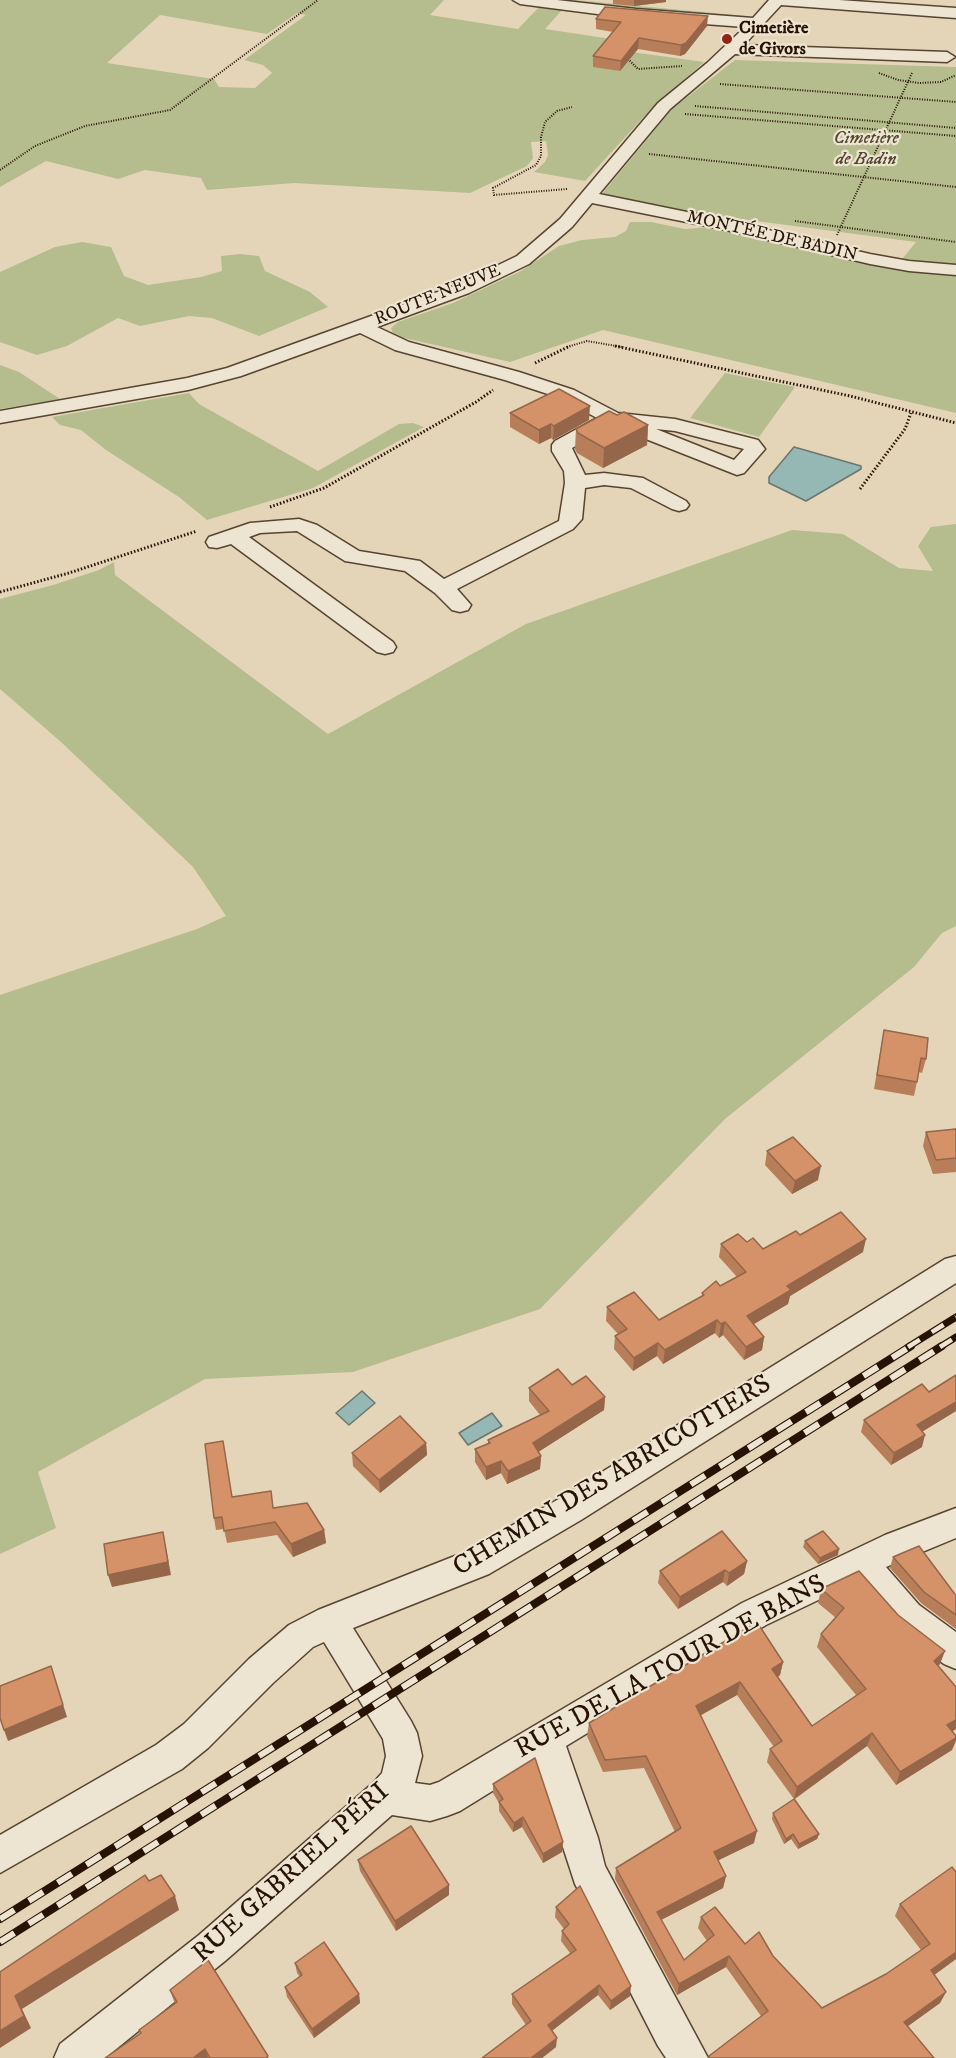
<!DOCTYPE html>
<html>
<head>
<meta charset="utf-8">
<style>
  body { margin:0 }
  canvas { display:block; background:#e4d5b8 }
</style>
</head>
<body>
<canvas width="956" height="2058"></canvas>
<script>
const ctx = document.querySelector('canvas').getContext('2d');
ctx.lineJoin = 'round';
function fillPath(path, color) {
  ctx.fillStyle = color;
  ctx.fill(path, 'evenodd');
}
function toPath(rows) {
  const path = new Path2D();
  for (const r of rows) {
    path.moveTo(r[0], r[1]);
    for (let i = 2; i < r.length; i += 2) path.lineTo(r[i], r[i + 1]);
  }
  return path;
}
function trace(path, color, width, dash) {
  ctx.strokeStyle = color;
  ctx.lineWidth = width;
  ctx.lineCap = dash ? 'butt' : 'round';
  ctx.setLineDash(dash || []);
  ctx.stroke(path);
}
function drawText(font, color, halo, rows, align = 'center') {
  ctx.font = font + ' "IM FELL DW Pica",serif';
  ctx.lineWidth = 4.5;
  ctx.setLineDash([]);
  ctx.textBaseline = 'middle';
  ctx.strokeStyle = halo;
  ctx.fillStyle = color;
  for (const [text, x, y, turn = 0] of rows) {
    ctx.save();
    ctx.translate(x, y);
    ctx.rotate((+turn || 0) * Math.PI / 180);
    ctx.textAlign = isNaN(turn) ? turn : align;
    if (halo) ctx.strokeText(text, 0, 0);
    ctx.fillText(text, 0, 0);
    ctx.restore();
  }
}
const green = toPath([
  [0,0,444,0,430,15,518,29,539,7,563,9,545,29,638,43,632,52,704,62,652,108,585,181,534,172,545,162,548,155,546,141,531,142,533,158,527,166,470,193,294,183,207,190,201,178,145,170,118,179,46,161,0,187],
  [297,13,306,15,244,60,263,65,272,73,255,88,219,87,214,79,107,63,160,15,267,34],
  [538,0,575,0,746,16,743,20],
  [735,60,956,67,956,413,603,330,510,362,400,337,393,333,391,328,398,322,453,303,521,271,559,246,582,240,615,237,626,231,630,222,651,222,685,229,710,227,900,268,903,258,916,242,680,211,602,194,672,109],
  [82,242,111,247,124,276,148,285,201,277,222,271,221,256,240,254,259,256,265,271,310,292,328,307,259,336,212,318,189,316,140,326,118,318,67,346,37,355,0,342,0,272,55,247],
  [0,365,19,372,60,399,0,409],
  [725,373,795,387,759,437,690,418],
  [189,393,199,404,318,471,399,424,413,423,424,427,313,488,207,520,179,497,106,450,81,430,60,425,52,417],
  [956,524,956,926,942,933,914,967,725,1119,540,1309,353,1372,205,1379,38,1472,56,1528,0,1554,0,995,197,929,226,916,193,867,61,742,0,689,0,599,53,585,99,570,114,562,115,575,328,734,526,624,792,530,843,534,899,568,933,571,918,546,931,527]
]);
const water = toPath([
  [794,447,861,466,861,469,806,501,769,483,769,477,794,447],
  [362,1391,375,1403,349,1425,336,1413,362,1391],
  [492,1413,502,1426,468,1445,459,1433,492,1413]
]);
const pathFar1 = toPath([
  [625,60,629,60,638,69,682,66],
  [879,73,898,80,919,83,941,82,956,75],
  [720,84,956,102],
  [695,106,956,128],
  [685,114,956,136],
  [649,154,956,187],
  [0,170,35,146,85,126,170,110,318,0],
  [567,189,494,195,493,188,536,165,541,156,541,137,545,122,557,111,572,107],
  [795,221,956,242],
  [837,235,912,73],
  [567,347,587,341,622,347]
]);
const path = toPath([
  [615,346,850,396,956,423],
  [535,363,570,346],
  [860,489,905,429,911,413],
  [270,507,324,488,476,402,493,390],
  [0,592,69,573,197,531]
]);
const minor = toPath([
  [513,0,557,0,636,9,753,18,769,0,839,0,956,8,956,18,781,5,744,45,947,52,955,57,947,62,735,54,670,109,599,194,726,220,870,254,909,261,956,265,956,275,909,271,870,264,726,230,592,203,572,227,529,264,469,293,377,327,409,342,519,372,574,390,618,413,675,419,758,440,765,449,744,473,737,475,613,426,572,448,585,475,604,473,643,478,686,501,689,505,686,509,679,511,672,509,631,488,604,485,585,488,582,519,573,529,457,589,471,605,468,610,460,612,452,610,435,593,405,571,345,561,297,531,260,533,249,537,393,642,396,647,393,652,385,654,377,652,231,544,217,548,209,547,206,542,209,537,250,523,299,519,317,525,359,551,420,561,444,579,559,521,565,483,564,471,552,451,552,445,555,441,597,418,560,398,505,380,395,350,360,333,241,376,188,390,0,423,0,411,187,378,227,368,457,285,517,256,560,219,658,103,707,63,745,27,636,19,520,4,513,0],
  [656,429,675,431,744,449,734,460,656,429],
  [956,1256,956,1283,581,1520,489,1574,353,1628,411,1721,417,1733,422,1756,415,1783,430,1785,439,1782,742,1603,885,1535,956,1508,956,1538,886,1567,919,1605,956,1632,956,1669,944,1664,895,1627,856,1582,766,1625,566,1746,598,1838,605,1866,708,2058,666,2058,658,2046,575,1884,536,1764,460,1811,447,1816,430,1821,392,1815,225,1961,105,2058,54,2058,60,2044,199,1935,373,1783,382,1773,386,1756,383,1739,324,1642,313,1647,273,1683,208,1748,182,1769,0,1873,0,1835,156,1745,184,1724,249,1659,289,1625,318,1610,465,1552,557,1500,945,1259,956,1256]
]);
const railFar1 = toPath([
  [908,1347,956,1317],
  [940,1347,956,1337]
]);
const rail = toPath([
  [0,1919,911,1346],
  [0,1942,942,1346]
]);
const wall = toPath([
  [613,0,666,0,666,2,634,6,613,4],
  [596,19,707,26,685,54,680,56,638,49,620,71,593,67,593,56,613,32,596,29],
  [510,413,589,420,553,440,551,438,539,444,510,427],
  [617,415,648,425,647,445,603,468,577,453,575,449,576,429],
  [884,1030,926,1059,922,1073,919,1072,914,1096,874,1089],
  [956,1129,956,1172,933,1174,923,1146,926,1132],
  [767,1151,818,1180,792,1194,765,1165],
  [800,1235,863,1252,790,1296,788,1304,753,1324,764,1337,762,1350,744,1360,723,1335,719,1338,715,1333,663,1364,657,1356,633,1371,614,1349,615,1336,618,1334,606,1321,607,1307,659,1320,702,1296,702,1293,720,1286,737,1277,719,1257,721,1244,747,1242,763,1249],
  [572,1385,605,1397,604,1410,538,1452,541,1456,540,1469,507,1484,501,1473,486,1480,475,1462,475,1449,488,1443,488,1440,540,1415,529,1401,529,1388],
  [929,1392,956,1411,922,1432,922,1447,891,1465,861,1432,864,1420],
  [426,1443,427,1455,380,1493,353,1466,352,1453],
  [232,1497,274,1508,324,1530,326,1543,293,1557,277,1535,227,1543,224,1529,216,1530,214,1518],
  [805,1541,838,1555,818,1564,803,1547],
  [893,1557,956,1595,956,1629,921,1603,890,1568],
  [747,1561,744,1574,727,1586,723,1582,678,1609,658,1583,660,1571],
  [821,1589,940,1664,938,1666,956,1687,956,1729,952,1731,952,1750,896,1785,867,1746,795,1799,819,1834,817,1839,798,1849,791,1839,784,1844,772,1819,773,1813,794,1799,767,1762,770,1749,774,1747,737,1695,701,1715,754,1843,718,1860,726,1876,723,1888,661,1920,684,1960,707,1941,698,1928,701,1917,745,1944,773,1956,822,2008,886,1974,921,1950,895,1916,900,1904,956,1959,934,1975,946,1992,940,2003,907,2027,934,2058,708,2058,709,2056,761,2016,726,1967,677,1995,615,1879,616,1868,675,1832,644,1768,603,1772,587,1736,589,1723,783,1662,780,1675,778,1677,812,1726,856,1695,817,1647,821,1634,836,1618,818,1603],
  [493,1784,563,1842,562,1852,543,1863,522,1827,513,1832,499,1811,499,1803,493,1793],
  [358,1860,449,1885,449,1895,396,1931,360,1871],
  [556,1907,630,1996,610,2010,598,1995,552,2030,556,2047,542,2058,482,2058,526,2025,512,2004,512,1994,570,1953,561,1941,562,1931,564,1929,555,1917],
  [295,1963,359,1994,360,2003,314,2038,287,1997,285,1987,300,1977,297,1973],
  [170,1990,269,2058,105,2058,140,2033,139,2030,175,2004]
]);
const shadedWall = toPath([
  [634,0,666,0,666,2,634,6],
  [708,16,707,26,685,54,680,56,681,45],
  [639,38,638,49,620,71,621,61],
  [590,406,589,420,553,440,554,426],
  [551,424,551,438,539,444,539,430],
  [648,425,647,445,603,468,604,448],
  [821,1166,818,1180,792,1194,795,1181],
  [866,1239,863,1252,790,1296,788,1304,744,1330,747,1316,787,1286],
  [717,1320,715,1333,663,1364,665,1350],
  [725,1322,723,1335,719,1338,721,1324],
  [764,1337,762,1350,744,1360,746,1347],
  [658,1343,657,1356,633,1371,634,1358],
  [605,1397,604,1410,532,1456,533,1443],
  [956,1402,956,1411,913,1437,917,1425],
  [925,1435,922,1447,891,1465,894,1453],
  [426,1443,427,1455,380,1493,379,1480],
  [541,1456,540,1469,507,1484,508,1471],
  [501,1461,501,1473,486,1480,486,1467],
  [324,1530,326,1543,293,1557,291,1544],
  [163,1532,171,1575,112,1587,108,1575],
  [839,1549,838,1555,818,1564,820,1558],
  [747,1561,744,1574,727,1586,729,1573],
  [725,1570,723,1582,678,1609,680,1597],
  [945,1651,940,1664,929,1675,934,1661],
  [783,1662,780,1675,769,1682,772,1669],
  [51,1666,67,1717,8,1741,4,1730],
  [740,1682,737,1695,694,1719,696,1706],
  [956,1720,956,1729,942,1738,947,1725],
  [872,1733,867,1746,794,1799,797,1787],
  [956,1738,956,1741,952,1750,896,1785,900,1772],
  [523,1817,522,1827,513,1832,514,1823],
  [757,1831,754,1843,711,1864,714,1852],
  [793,1834,791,1839,784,1844,786,1839],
  [819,1834,817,1839,798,1849,799,1844],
  [563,1842,562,1852,543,1863,543,1854],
  [726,1876,723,1888,655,1923,657,1912],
  [449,1885,449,1895,396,1931,395,1921],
  [175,1896,179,1910,22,2009,31,2028,0,2048,0,2031,15,1996],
  [956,1952,956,1959,926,1981,931,1970],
  [729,1956,726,1967,677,1995,679,1984],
  [599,1985,598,1995,548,2034,548,2025],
  [631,1986,630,1996,610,2010,611,2001],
  [946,1992,940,2003,898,2033,904,2022],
  [359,1994,360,2003,314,2038,312,2029],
  [557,2038,556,2047,542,2058,531,2058],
  [205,2049,208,2058,193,2058]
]);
const building = toPath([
  [605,7,708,16,686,43,681,45,639,38,621,61,593,56,621,22,596,19,605,7],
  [559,389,590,406,554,426,551,424,539,430,510,413,559,389],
  [609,411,617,415,624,412,648,425,604,448,578,433,576,429,609,411],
  [884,1030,928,1038,926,1059,921,1058,917,1082,877,1075,884,1030],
  [956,1129,956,1158,936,1160,926,1132,956,1129],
  [793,1137,821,1166,795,1181,767,1151,793,1137],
  [841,1212,866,1239,787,1286,791,1290,747,1316,764,1337,746,1347,725,1322,721,1324,717,1320,665,1350,658,1343,634,1358,615,1336,627,1329,607,1307,634,1292,659,1320,704,1295,702,1293,716,1281,720,1286,746,1272,721,1244,738,1234,747,1242,753,1238,763,1249,796,1231,800,1235,841,1212],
  [558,1369,572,1385,586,1376,605,1397,533,1443,541,1456,508,1471,501,1461,486,1467,475,1449,490,1443,488,1440,549,1411,529,1388,558,1369],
  [956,1375,956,1402,917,1425,925,1435,894,1453,864,1420,922,1384,929,1392,956,1375],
  [400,1416,426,1443,379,1480,352,1453,400,1416],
  [223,1441,232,1497,271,1491,273,1508,307,1503,324,1530,291,1544,275,1522,224,1531,222,1517,214,1518,205,1444,223,1441],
  [722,1531,747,1561,729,1573,725,1570,680,1597,660,1571,722,1531],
  [823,1531,839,1549,820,1558,805,1541,823,1531],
  [163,1532,168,1562,108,1575,104,1544,163,1532],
  [919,1546,954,1593,956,1595,956,1615,924,1592,893,1557,919,1546],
  [859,1571,898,1615,945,1651,934,1661,956,1687,956,1720,947,1725,956,1736,956,1738,900,1772,872,1733,797,1787,770,1749,782,1741,740,1682,696,1706,757,1831,714,1852,726,1876,657,1912,684,1960,714,1935,701,1917,715,1907,745,1944,759,1932,773,1956,822,2008,886,1974,930,1944,900,1904,952,1867,956,1872,956,1952,931,1970,946,1992,904,2022,934,2058,710,2058,709,2056,768,2011,729,1956,679,1984,616,1868,681,1828,646,1756,605,1760,589,1723,757,1622,783,1662,772,1669,812,1726,866,1689,821,1634,844,1608,821,1589,859,1571],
  [51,1666,63,1705,4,1730,0,1718,0,1686,51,1666],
  [535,1758,563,1842,543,1854,523,1817,514,1823,499,1802,503,1799,493,1784,535,1758],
  [794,1799,819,1834,799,1844,793,1834,786,1839,773,1813,794,1799],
  [411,1826,449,1885,395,1921,358,1860,411,1826],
  [145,1875,149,1881,161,1875,175,1896,15,1996,24,2016,0,2031,0,1972,145,1875],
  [580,1886,631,1986,611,2001,599,1985,548,2025,557,2038,531,2058,482,2058,531,2021,512,1994,576,1950,562,1931,569,1924,556,1907,580,1886],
  [324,1942,359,1994,312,2029,285,1987,302,1975,295,1963,324,1942],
  [208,1960,268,2056,266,2058,210,2058,205,2049,193,2058,105,2058,141,2033,139,2030,177,2002,170,1990,208,1960]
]);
const markers = [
  [727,39,6,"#8f2418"]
];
const farPoinames = [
  ["Cimetière",739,29],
  ["de Givors",739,50]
];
const farParknames = [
  ["Cimetière",866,139],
  ["de Badin",866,160]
];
const farStreetnames = [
  ["MONTÉE DE BADIN",772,237,13],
  ["ROUTE NEUVE",438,296,-22]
];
const nearStreetnames = [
  ["CHEMIN DES ABRICOTIERS",613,1477,-31],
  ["RUE DE LA TOUR DE BANS",671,1668,-29],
  ["RUE GABRIEL PÉRI",292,1874,-42]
];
fillPath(green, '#b5bd8e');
fillPath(water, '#96b8b4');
trace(water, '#6a766e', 1.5);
trace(minor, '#564431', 3);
trace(pathFar1, '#271304', 2, [1, 1.5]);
trace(path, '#271304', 3, [1.5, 2]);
fillPath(minor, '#ede4d1');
trace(railFar1, '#271304', 7);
trace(rail, '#271304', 8);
trace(railFar1, '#ede4d1', 4.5, [14]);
trace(rail, '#ede4d1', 6, [17]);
fillPath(wall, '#b77e59');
fillPath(shadedWall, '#956649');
fillPath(building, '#d59268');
trace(building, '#956649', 1.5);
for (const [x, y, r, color] of markers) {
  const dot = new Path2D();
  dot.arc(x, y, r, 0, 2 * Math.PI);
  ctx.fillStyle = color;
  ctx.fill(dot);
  trace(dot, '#ede4d1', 2);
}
drawText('bold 18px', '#271304', '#ede4d1', farPoinames, 'left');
drawText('italic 18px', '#52462d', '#ede4d1', farParknames);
drawText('18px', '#271304', '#ede4d1', farStreetnames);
drawText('27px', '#271304', '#ede4d1', nearStreetnames);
</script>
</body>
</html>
